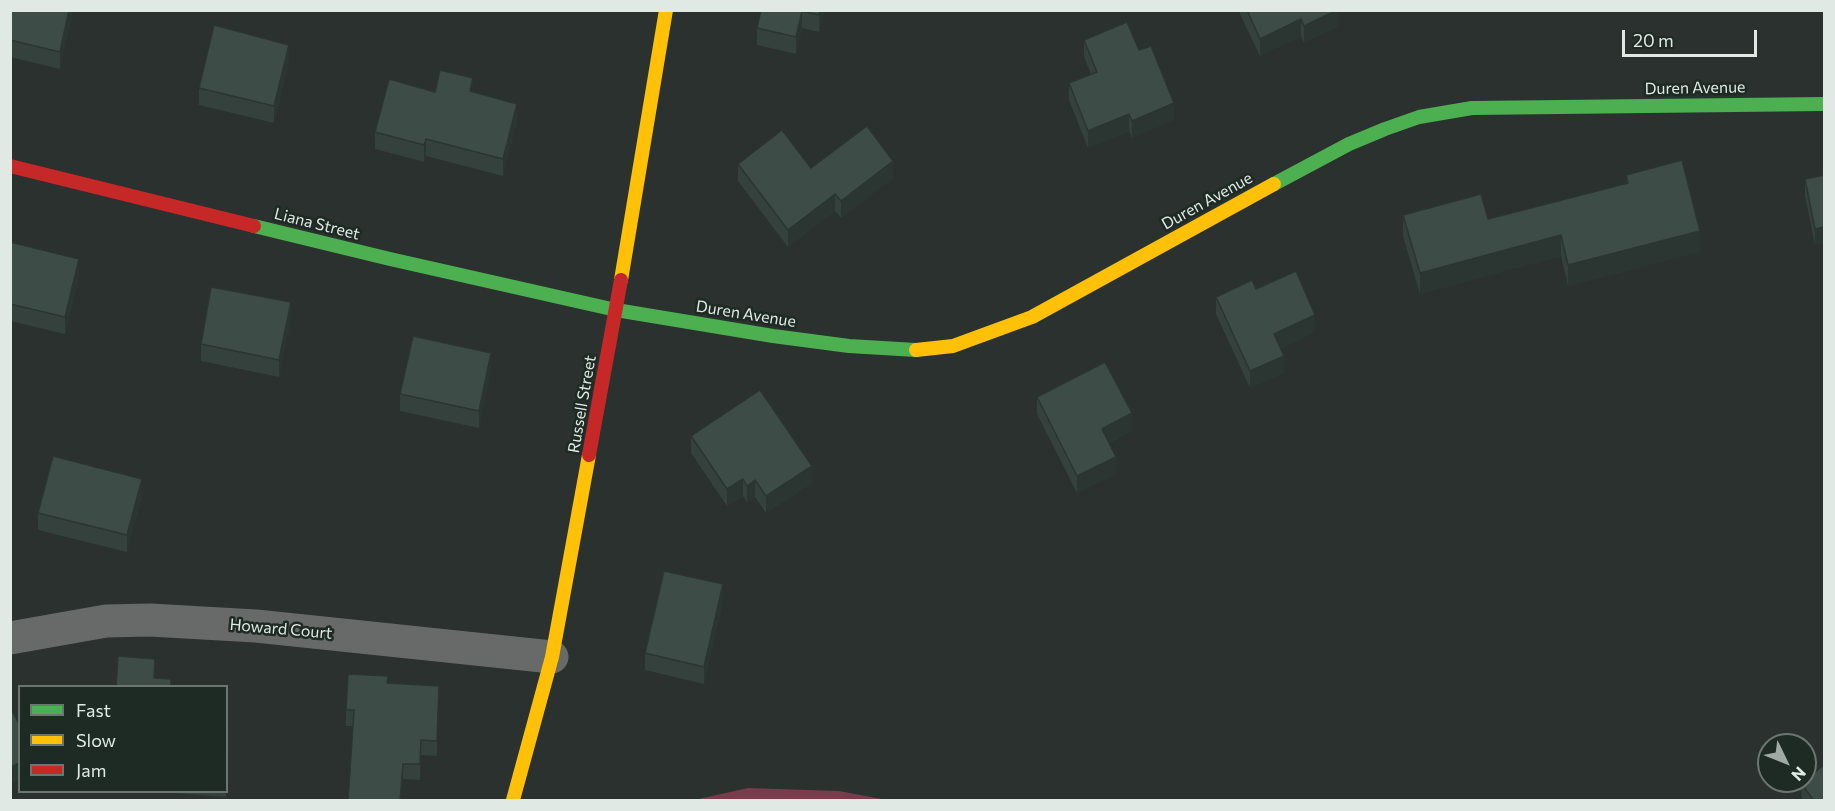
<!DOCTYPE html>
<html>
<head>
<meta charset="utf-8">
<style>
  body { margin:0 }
  #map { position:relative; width:1835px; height:811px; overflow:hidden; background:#2a312e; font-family:Commissioner,sans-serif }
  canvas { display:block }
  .frame { position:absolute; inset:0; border:12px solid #e1e9e5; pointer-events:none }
  .legend { position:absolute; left:18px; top:685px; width:210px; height:108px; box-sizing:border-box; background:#1e2a24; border:2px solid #6c7671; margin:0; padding:8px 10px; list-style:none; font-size:18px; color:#e1e9e5 }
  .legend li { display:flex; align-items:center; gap:12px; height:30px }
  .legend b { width:30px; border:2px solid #6c7671 }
  .north { position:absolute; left:1757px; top:733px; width:60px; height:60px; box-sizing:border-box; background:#1e2a24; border:2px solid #6c7671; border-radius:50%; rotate:133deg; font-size:16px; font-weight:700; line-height:24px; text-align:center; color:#e1e9e5 }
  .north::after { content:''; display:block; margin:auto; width:21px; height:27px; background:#a1a9a5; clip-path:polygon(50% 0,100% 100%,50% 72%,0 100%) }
  .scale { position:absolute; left:1622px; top:30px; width:135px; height:27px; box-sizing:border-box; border:3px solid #e1e9e5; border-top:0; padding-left:8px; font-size:18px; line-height:21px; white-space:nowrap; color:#e1e9e5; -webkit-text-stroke:4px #1e2a24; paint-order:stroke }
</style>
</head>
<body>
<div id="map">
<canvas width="1835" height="811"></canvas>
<div class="frame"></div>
<ul class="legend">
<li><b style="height:8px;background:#4caf50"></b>Fast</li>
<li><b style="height:8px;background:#ffc107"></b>Slow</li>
<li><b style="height:8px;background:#c62828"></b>Jam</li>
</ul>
<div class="north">N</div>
<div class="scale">20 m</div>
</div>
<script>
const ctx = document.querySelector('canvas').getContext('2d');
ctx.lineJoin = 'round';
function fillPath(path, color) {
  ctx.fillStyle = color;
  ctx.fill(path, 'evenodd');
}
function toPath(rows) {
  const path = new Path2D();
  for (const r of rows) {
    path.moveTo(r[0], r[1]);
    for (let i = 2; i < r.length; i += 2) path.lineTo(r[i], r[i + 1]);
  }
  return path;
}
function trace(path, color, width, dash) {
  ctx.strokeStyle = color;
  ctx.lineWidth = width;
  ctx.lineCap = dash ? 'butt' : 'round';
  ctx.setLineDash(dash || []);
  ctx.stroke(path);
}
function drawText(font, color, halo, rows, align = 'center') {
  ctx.font = font + ' Commissioner,sans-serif';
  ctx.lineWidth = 5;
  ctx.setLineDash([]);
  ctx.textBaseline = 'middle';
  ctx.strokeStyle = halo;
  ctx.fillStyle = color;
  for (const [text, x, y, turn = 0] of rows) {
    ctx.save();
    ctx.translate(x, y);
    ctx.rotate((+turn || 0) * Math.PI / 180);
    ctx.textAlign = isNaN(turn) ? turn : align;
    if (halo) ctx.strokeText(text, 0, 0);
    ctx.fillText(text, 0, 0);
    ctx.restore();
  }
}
const green = toPath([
  [748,788,839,791,887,800,694,800]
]);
const street = toPath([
  [10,638,106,621,150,620,256,626,552,657]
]);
const fast = toPath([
  [1274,184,1349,144,1385,129,1419,117,1472,108,1824,104],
  [254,226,390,259,616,310,773,336,849,346,916,350]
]);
const slow = toPath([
  [621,280,666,10],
  [916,350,953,346,1032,317,1274,184],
  [513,800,552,657,589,455]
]);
const jam = toPath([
  [10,166,254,226],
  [589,455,621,280]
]);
const wall = toPath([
  [10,10,73,10,60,69,10,57],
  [761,10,824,10,819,32,802,28,796,54,757,45,757,28],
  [1240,10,1339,10,1339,26,1304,43,1301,36,1260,56,1240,14],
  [1084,40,1139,50,1174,120,1132,138,1129,131,1088,148,1069,100,1069,83,1091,74,1084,57],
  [289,62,274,123,199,105,199,88],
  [435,92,473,92,517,121,503,176,426,156,424,162,375,149,375,132],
  [738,164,811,168,893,178,841,218,835,211,788,247,738,181],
  [1626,175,1700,252,1568,286,1561,256,1420,294,1403,236,1403,215,1488,219,1626,184],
  [1824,175,1815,245,1805,196,1805,179],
  [10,242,79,276,65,334,10,321],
  [1256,289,1315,332,1281,348,1284,373,1250,388,1216,314,1216,297],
  [291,319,279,377,201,361,201,344],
  [491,370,479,428,400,411,400,394],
  [1037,397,1132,430,1109,443,1116,474,1077,493,1037,414],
  [691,436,812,483,766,513,755,497,747,503,743,496,727,506,691,453],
  [142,496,127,552,38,530,38,513],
  [723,601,704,684,645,670,645,653],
  [388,683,439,702,437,756,421,755,420,780,403,779,401,801,348,801,353,726,346,726,346,710],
  [1801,783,1824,801,1802,801],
  [161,792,226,792,226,797]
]);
const shadedWall = toPath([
  [69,10,73,10,73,13,60,69,60,52],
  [820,10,824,10,819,32,819,15],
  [1337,10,1339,10,1339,26,1304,43,1304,26],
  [802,11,802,28,796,54,796,37],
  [1301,19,1301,36,1260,56,1260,39],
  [289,45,289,62,274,123,274,106],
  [473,78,473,95,470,91],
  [1174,103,1174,120,1132,138,1132,121],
  [517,104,517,121,503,176,503,159],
  [1129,114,1129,131,1088,148,1088,131],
  [426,139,426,156,424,162,424,145],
  [893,161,893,178,841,218,841,201],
  [835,194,835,211,788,247,788,230],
  [1824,227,1824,244,1815,245,1815,229],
  [1700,231,1700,252,1568,286,1568,265],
  [1561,235,1561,256,1420,294,1420,273],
  [79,259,79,276,65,334,65,317],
  [291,302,291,319,279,377,279,360],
  [1315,315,1315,332,1274,351,1274,334],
  [491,353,491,370,479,428,479,411],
  [1284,356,1284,373,1250,388,1250,371],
  [1132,413,1132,430,1102,446,1102,429],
  [1116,457,1116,474,1077,493,1077,476],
  [812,466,812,483,766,513,766,496],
  [142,479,142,496,127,552,127,535],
  [743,479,743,496,727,506,727,489],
  [755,480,755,497,747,503,747,486],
  [723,584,723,601,704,684,704,667],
  [439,686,439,702,437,756,437,741],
  [229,725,229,748,226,787,226,764],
  [421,740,421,755,420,780,420,764],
  [20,763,20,780,10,784,10,767],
  [403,764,403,779,401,801,400,801]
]);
const building = toPath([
  [10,10,69,10,60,52,10,40,10,10],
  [761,10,820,10,819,15,802,11,796,37,757,28,761,10],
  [1247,10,1337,10,1304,26,1301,19,1260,39,1247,10],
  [1127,22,1139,50,1151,46,1174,103,1132,121,1129,114,1088,131,1069,83,1097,72,1084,40,1127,22],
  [214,25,289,45,274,106,199,88,214,25],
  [440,70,473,78,470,91,517,104,503,159,426,139,424,145,375,132,389,79,435,92,440,70],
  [867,126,893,161,841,201,835,194,788,230,738,164,782,130,811,168,867,126],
  [1682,160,1700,231,1568,265,1561,235,1420,273,1403,215,1481,194,1488,219,1628,183,1626,175,1682,160],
  [1824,175,1824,227,1815,229,1805,179,1824,175],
  [10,242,79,259,65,317,10,304,10,242],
  [1296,271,1315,315,1274,334,1284,356,1250,371,1216,297,1252,280,1256,289,1296,271],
  [211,287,291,302,279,360,201,344,211,287],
  [413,336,491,353,479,411,400,394,413,336],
  [1105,362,1132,413,1102,429,1116,457,1077,476,1037,397,1105,362],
  [760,390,812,466,766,496,755,480,747,486,743,479,727,489,691,436,760,390],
  [53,456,142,479,127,535,38,513,53,456],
  [664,571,723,584,704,667,645,653,664,571],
  [118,656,155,659,154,678,171,679,171,686,176,687,116,687,118,656],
  [348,674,388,676,387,683,439,686,437,741,421,740,420,764,403,764,400,801,348,801,354,710,346,710,348,674],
  [10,707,20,726,20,763,10,767,10,707],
  [226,725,229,725,226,764,226,725],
  [1824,765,1824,801,1814,801,1801,783,1824,765]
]);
const streetNames = [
  ["Duren Avenue",1695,88,-1],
  ["Duren Avenue",1207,201,-29],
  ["Liana Street",317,224,14],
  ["Duren Avenue",746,314,9],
  ["Russell Street",582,404,-80],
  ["Howard Court",281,629,5]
];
fillPath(green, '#7a3b4c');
trace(street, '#676a69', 33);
trace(fast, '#4caf50', 14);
trace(slow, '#ffc107', 14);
trace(jam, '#c62828', 14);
fillPath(wall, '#34413d');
fillPath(shadedWall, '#2b3532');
fillPath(building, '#3d4c47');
trace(building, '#2b3532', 1.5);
drawText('16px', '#e1e9e5', '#1e2a24', streetNames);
</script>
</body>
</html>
